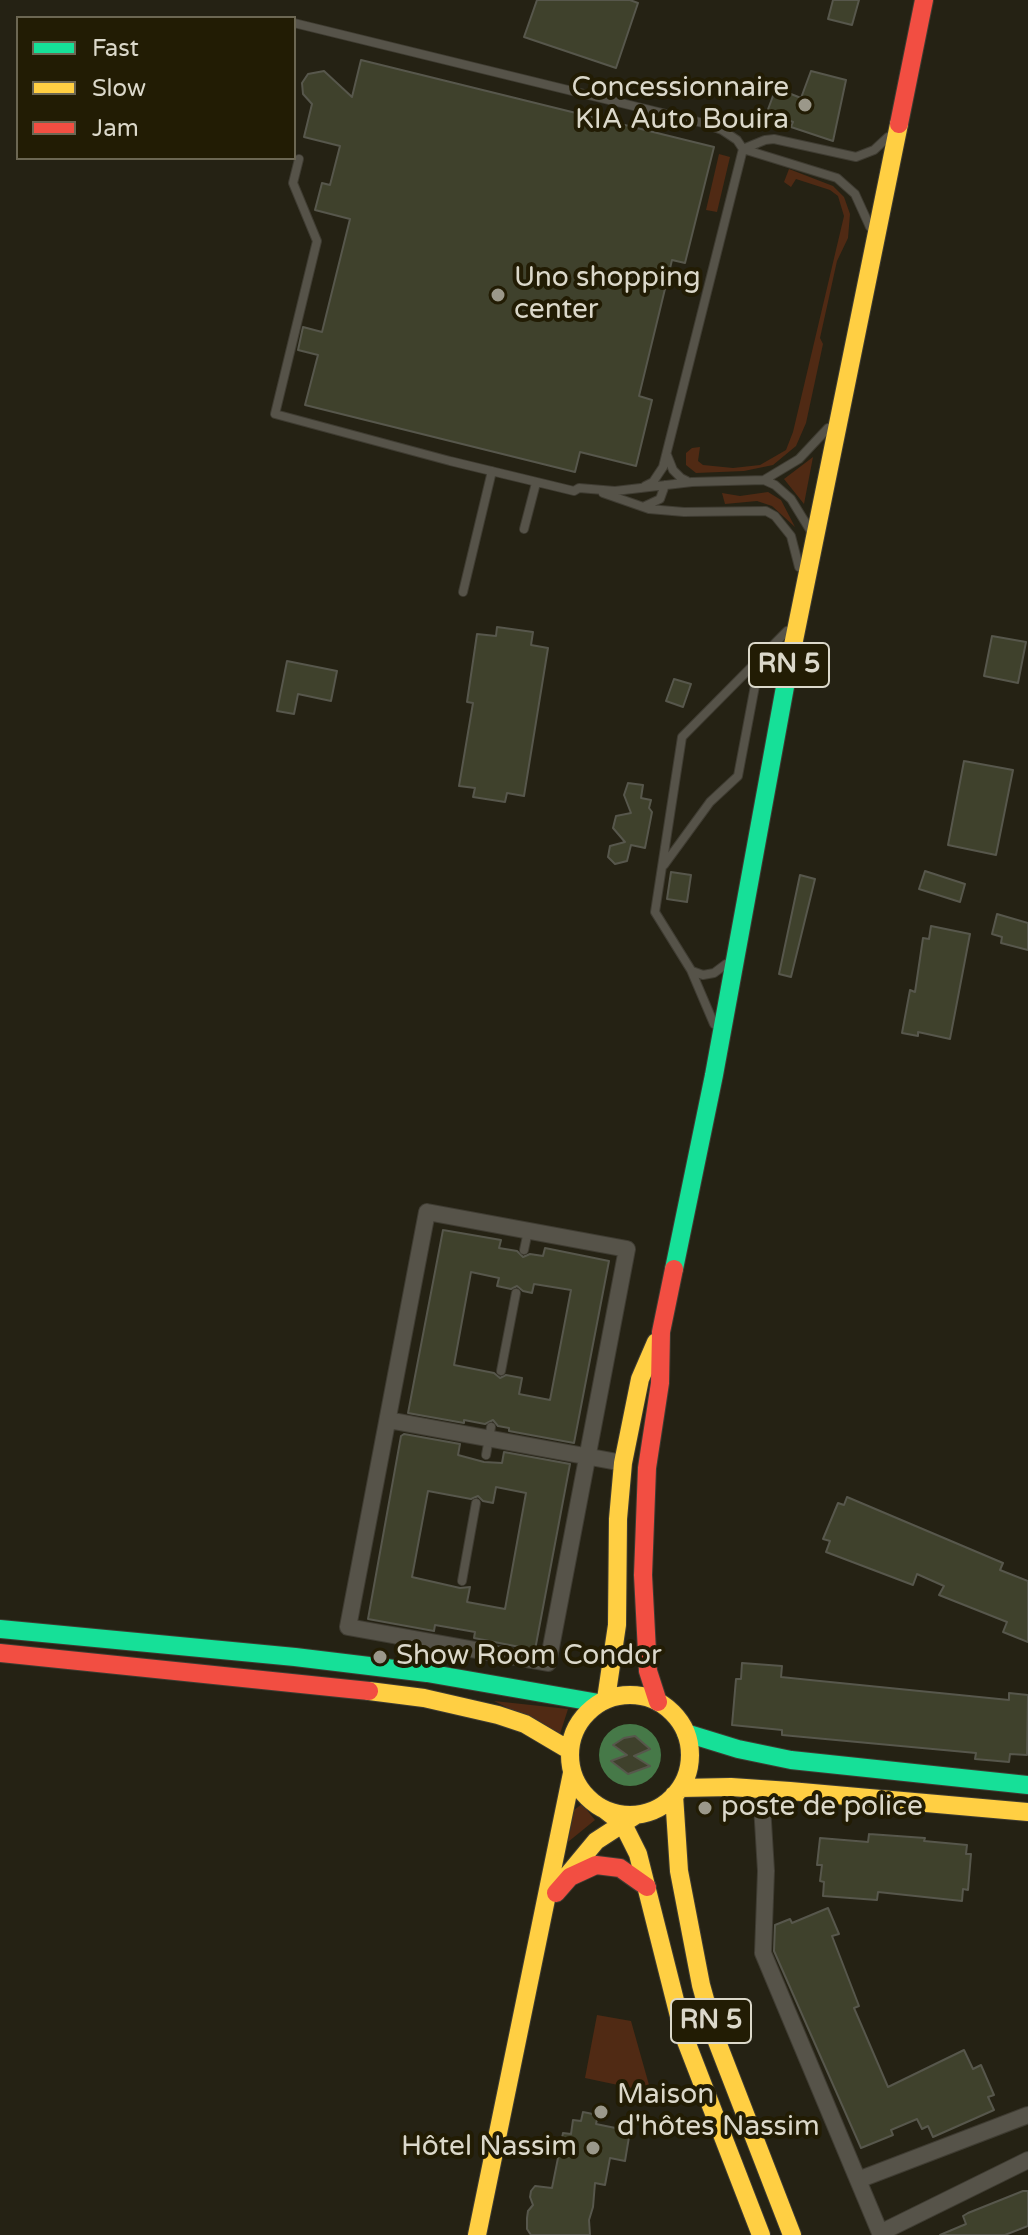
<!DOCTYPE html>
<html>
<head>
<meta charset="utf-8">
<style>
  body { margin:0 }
  #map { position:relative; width:1028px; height:2235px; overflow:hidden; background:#252214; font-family:"Varela Round",sans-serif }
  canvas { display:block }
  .legend { position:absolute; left:16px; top:16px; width:280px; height:144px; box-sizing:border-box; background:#221c04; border:2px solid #6c6753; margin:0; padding:10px 14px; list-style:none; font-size:24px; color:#dbd8ca }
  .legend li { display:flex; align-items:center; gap:16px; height:40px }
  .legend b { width:40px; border:2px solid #6c6753 }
</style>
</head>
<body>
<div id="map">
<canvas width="1028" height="2235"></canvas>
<ul class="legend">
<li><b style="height:10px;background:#16e098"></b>Fast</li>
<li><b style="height:10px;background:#ffcf43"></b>Slow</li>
<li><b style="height:10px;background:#f24e42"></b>Jam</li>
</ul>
</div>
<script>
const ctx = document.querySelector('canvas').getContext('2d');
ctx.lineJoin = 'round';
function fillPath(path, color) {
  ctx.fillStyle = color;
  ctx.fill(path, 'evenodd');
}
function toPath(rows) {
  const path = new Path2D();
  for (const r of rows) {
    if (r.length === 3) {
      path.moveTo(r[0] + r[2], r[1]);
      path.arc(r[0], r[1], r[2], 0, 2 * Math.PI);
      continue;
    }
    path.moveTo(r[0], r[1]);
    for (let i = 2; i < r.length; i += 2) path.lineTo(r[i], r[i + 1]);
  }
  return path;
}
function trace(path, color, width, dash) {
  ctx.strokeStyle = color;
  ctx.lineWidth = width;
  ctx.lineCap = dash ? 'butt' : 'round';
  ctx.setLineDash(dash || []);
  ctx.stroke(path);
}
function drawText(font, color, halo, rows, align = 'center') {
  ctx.font = font + ' "Varela Round",sans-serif';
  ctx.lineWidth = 8;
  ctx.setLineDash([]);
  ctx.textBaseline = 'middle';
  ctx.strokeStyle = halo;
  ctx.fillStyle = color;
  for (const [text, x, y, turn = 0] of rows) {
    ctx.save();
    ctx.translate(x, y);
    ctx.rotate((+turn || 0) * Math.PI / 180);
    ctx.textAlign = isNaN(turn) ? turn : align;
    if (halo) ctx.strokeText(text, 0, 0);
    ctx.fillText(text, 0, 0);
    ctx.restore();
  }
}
const green = toPath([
  [719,154,730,157,717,212,706,210],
  [789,169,833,186,844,197,850,214,848,238,837,261,820,338,823,344,806,423,796,446,773,465,744,471,696,473,686,465,686,453,692,448,700,447,698,461,703,465,733,468,760,465,786,450,793,432,844,216,838,196,830,190,796,179,791,187,784,182],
  [813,457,804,504,784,479],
  [768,492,781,500,795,527,772,506,757,501,725,504,722,493,740,496],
  [494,1701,568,1709,560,1734],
  [582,1804,595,1820,568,1842,574,1810],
  [597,2015,631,2021,651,2092,585,2078]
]);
const water = toPath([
  [630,1755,31]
]);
const building = toPath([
  [537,0,630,0,638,3,616,68,524,37,537,0],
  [833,0,859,0,852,25,828,19,833,0],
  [361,60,714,147,685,263,672,260,639,396,652,400,636,466,580,452,575,472,305,405,318,355,298,350,303,327,322,332,350,219,315,210,322,183,330,185,340,146,304,137,312,104,303,94,302,83,308,74,324,71,352,97,361,60],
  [811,71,846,80,833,141,791,127,793,122,767,112,776,88,801,98,811,71],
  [497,627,533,632,531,645,548,648,524,796,507,793,505,802,473,797,475,788,459,786,473,703,467,702,477,634,496,636,497,627],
  [992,636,1026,642,1018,683,984,676,992,636],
  [287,661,337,671,331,701,298,694,294,714,277,711,287,661],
  [674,679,691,684,683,707,666,701,674,679],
  [964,761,1013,770,996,855,948,845,964,761],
  [628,783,643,785,641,798,651,800,649,808,652,812,645,848,631,845,627,861,615,864,608,857,610,846,625,842,613,828,616,816,631,813,624,795,628,783],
  [925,871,965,884,960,902,919,889,925,871],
  [671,872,691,875,687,902,667,899,671,872],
  [800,875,815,879,791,977,779,974,800,875],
  [997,914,1028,923,1028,950,1001,943,1002,937,992,934,997,914],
  [931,926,970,934,950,1039,918,1032,918,1036,902,1033,910,990,915,992,923,938,929,939,931,926],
  [443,1230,501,1240,499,1248,517,1251,523,1257,530,1254,543,1256,545,1248,609,1261,574,1443,509,1431,509,1428,498,1426,493,1420,485,1424,464,1420,464,1423,408,1413,443,1230],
  [471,1272,499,1278,497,1286,511,1289,517,1286,523,1291,532,1293,534,1284,571,1290,550,1400,519,1394,522,1378,506,1375,500,1378,494,1373,454,1365,471,1272],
  [404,1434,460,1444,458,1455,484,1462,502,1463,504,1452,570,1464,535,1650,474,1638,475,1632,435,1625,434,1631,368,1619,401,1436,404,1434],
  [496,1487,526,1493,505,1609,467,1602,470,1587,460,1588,412,1577,428,1491,471,1499,478,1496,483,1501,493,1503,496,1487],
  [847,1497,1003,1563,1000,1570,1028,1581,1028,1642,1003,1632,1007,1622,939,1595,944,1586,917,1574,913,1585,826,1552,830,1541,823,1539,838,1503,844,1505,847,1497],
  [742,1663,782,1666,781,1677,810,1680,1009,1700,1009,1693,1028,1695,1027,1755,1010,1754,1009,1762,975,1759,976,1753,782,1735,782,1730,732,1725,736,1679,741,1679,742,1663],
  [635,1736,650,1749,634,1756,650,1766,628,1774,611,1761,627,1755,613,1745,624,1738,635,1736],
  [869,1834,925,1838,924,1841,967,1845,966,1854,971,1854,968,1890,963,1889,962,1901,878,1892,877,1900,823,1896,824,1882,820,1881,822,1865,817,1865,820,1838,868,1842,869,1834],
  [828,1908,839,1934,832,1936,859,2006,854,2008,888,2087,964,2050,973,2069,981,2065,994,2095,988,2097,994,2110,933,2137,928,2126,922,2129,917,2119,891,2130,893,2135,861,2148,774,1951,775,1925,790,1919,792,1923,828,1908],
  [583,2112,598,2115,596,2124,630,2131,625,2161,610,2158,605,2185,595,2183,593,2207,589,2220,590,2235,531,2235,527,2229,527,2218,528,2211,533,2205,530,2197,531,2191,535,2186,552,2188,563,2133,571,2134,573,2120,581,2121,583,2112],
  [1023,2191,1028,2191,1028,2226,1005,2235,940,2235,966,2224,963,2216,968,2213,1023,2191]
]);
const lane = toPath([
  [294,23,703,123,722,130,737,140,743,149,663,467,653,482,645,486],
  [743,149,837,178,855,194,870,227],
  [743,149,765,140,774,139,856,157,874,150,888,137],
  [299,159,293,183,317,241,275,414,450,461,574,491,579,488,615,491,692,482,764,480,775,485,791,499,810,530],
  [667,455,673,470,681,478,687,481],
  [764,480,799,459,828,428],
  [603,493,649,509,684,512,766,511,775,516,791,536,799,567],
  [645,506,660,499,665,485],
  [524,529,536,483],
  [463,592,492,471],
  [664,865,710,802,738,776,761,654,771,661,780,676],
  [692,971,703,975,714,973,726,964],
  [714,1024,691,970,655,912,682,737,787,631],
  [524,1250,528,1231],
  [501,1371,516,1293],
  [486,1455,491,1427],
  [462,1581,476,1503]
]);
const street = toPath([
  [427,1212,627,1249,548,1663,348,1627,427,1212],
  [388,1420,623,1463],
  [761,1789,766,1871,763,1953,881,2235],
  [858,2180,1028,2115],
  [880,2233,1028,2160]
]);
const fast = toPath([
  [674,1269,714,1075,789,665],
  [0,1629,295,1657,427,1673,599,1703],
  [686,1733,738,1749,791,1760,1028,1785]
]);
const slow = toPath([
  [789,665,899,124],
  [369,1691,424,1698,498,1715,525,1724,569,1750],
  [630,1755,60],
  [606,1699,617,1625,618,1519,623,1463,640,1379,656,1342],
  [680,1788,731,1787,790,1791,1028,1812],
  [674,1795,679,1871,701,1985,716,2039,792,2235],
  [605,1810,623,1824,638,1854,684,2036,761,2235],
  [562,1882,596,1841,636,1815],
  [477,2235,572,1773]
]);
const jam = toPath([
  [899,124,924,0],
  [0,1653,369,1691],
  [658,1702,648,1671,643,1575,647,1468,660,1383,661,1332,674,1269],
  [556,1893,570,1877,596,1865,620,1868,647,1887]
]);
const markers = [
  [805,105,8,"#9b988a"],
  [498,295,8,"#9b988a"],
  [380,1657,8,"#9b988a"],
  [705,1808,8,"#9b988a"],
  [601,2112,8,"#9b988a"],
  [593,2148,8,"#9b988a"]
];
const shields = [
  [789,665,80],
  [711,2021,80]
];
const shieldNames = [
  ["RN 5",789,665],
  ["RN 5",711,2021]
];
const poiNames = [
  ["Concessionnaire",789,89,"right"],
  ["KIA Auto Bouira",789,121,"right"],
  ["Uno shopping",514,279],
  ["center",514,311],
  ["Show Room Condor",396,1657],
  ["poste de police",721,1808],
  ["Maison",617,2096],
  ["d'hôtes Nassim",617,2128],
  ["Hôtel Nassim",577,2148,"right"]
];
fillPath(green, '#502a14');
fillPath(water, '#467948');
fillPath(building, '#3f412c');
trace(building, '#57574c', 2);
trace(lane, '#3f3c32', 10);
trace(street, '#3f3c32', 18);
trace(fast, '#3f3c32', 20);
trace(slow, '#3f3c32', 20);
trace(jam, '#3f3c32', 20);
trace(lane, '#565349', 8);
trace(street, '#565349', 16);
trace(fast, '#16e098', 18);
trace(slow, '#ffcf43', 18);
trace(jam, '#f24e42', 18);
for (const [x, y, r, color] of markers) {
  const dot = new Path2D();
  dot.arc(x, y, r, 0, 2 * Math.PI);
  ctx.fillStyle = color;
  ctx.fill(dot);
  trace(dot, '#221c04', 3);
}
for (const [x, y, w] of shields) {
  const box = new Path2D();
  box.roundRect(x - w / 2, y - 22, w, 44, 6);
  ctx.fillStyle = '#221c04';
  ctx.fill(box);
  trace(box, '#dbd8ca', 2);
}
drawText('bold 26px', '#dbd8ca', null, shieldNames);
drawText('28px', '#dbd8ca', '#221c04', poiNames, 'left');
</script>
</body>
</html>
